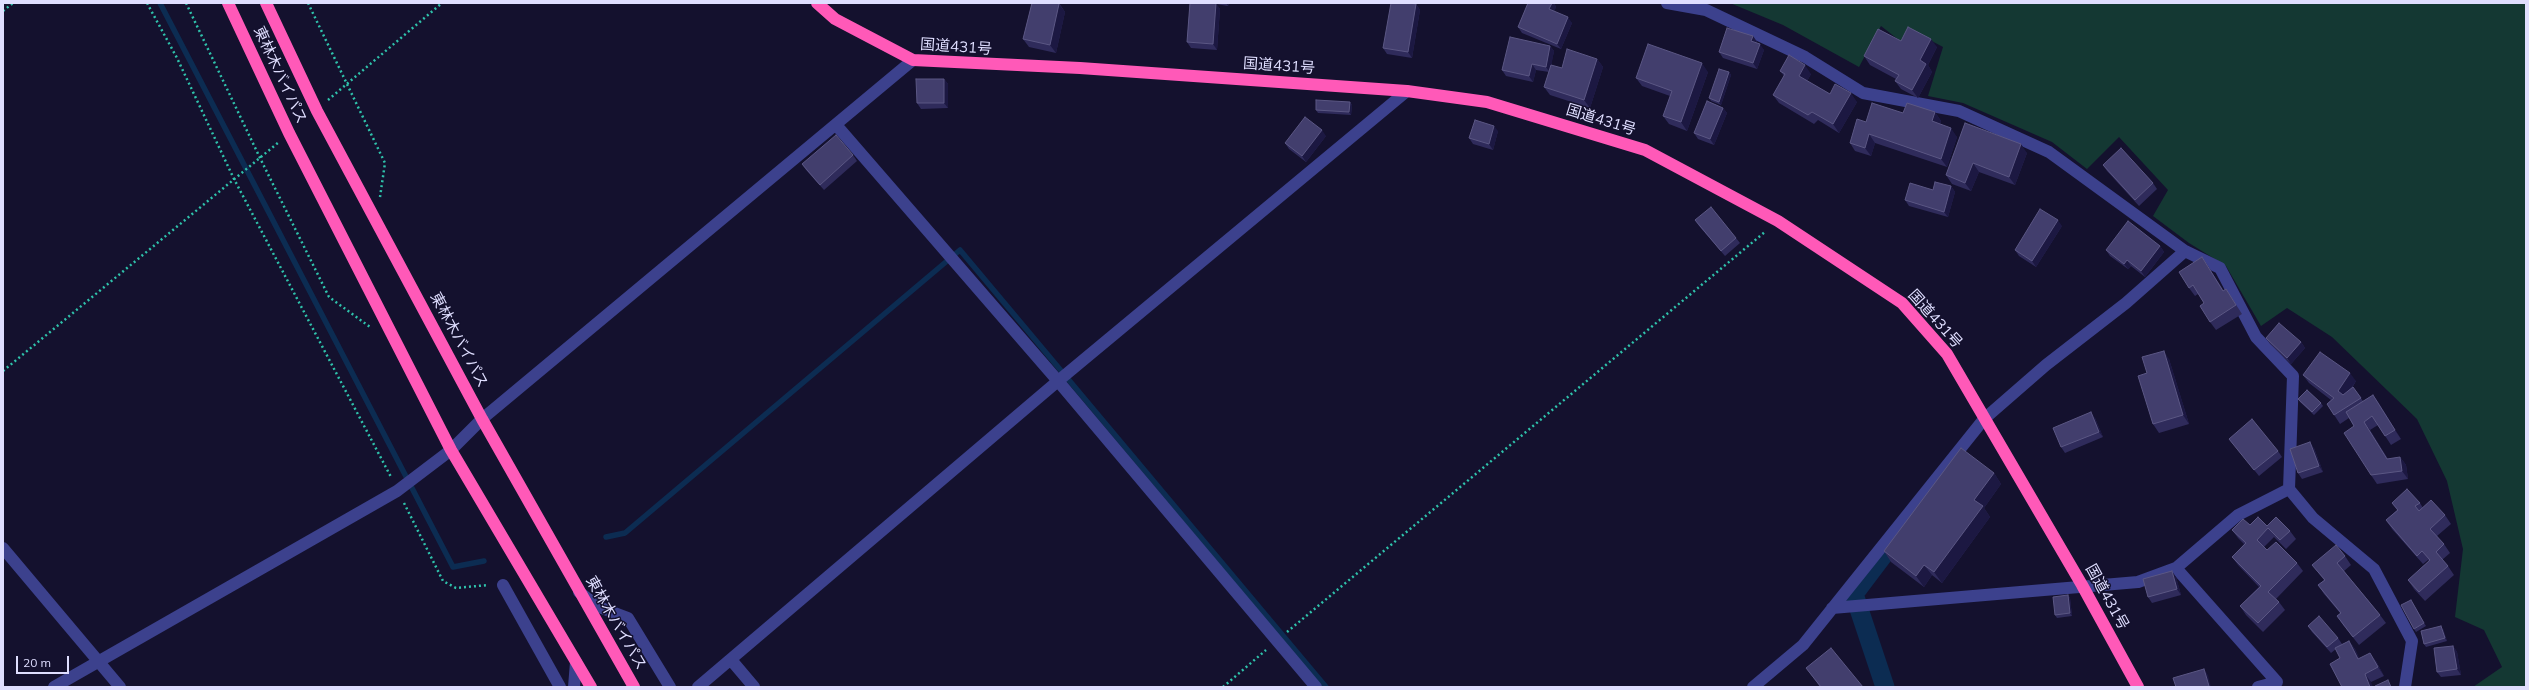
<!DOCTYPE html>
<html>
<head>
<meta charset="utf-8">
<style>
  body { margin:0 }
  #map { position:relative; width:2529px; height:690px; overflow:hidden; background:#14112e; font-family:Mulish,sans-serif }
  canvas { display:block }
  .frame { position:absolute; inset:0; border:4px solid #dfdeff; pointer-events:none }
  .scale { position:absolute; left:16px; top:656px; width:53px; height:18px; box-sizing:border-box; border:2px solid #dfdeff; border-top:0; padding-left:5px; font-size:12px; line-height:14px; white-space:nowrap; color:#dfdeff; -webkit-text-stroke:3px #14112e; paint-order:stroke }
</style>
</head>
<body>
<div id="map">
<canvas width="2529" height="690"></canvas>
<div class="frame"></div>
<div class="scale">20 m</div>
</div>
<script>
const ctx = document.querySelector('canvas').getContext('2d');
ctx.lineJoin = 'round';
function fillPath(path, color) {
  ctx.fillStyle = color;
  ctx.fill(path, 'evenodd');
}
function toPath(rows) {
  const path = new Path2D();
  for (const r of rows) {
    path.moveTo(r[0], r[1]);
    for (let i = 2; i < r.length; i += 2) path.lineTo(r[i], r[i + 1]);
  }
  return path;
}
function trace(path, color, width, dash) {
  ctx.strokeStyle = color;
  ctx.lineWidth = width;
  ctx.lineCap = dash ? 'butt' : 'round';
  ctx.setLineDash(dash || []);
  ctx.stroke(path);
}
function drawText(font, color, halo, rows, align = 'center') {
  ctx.font = font + ' Mulish,"Noto Sans JP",sans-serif';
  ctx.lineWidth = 3;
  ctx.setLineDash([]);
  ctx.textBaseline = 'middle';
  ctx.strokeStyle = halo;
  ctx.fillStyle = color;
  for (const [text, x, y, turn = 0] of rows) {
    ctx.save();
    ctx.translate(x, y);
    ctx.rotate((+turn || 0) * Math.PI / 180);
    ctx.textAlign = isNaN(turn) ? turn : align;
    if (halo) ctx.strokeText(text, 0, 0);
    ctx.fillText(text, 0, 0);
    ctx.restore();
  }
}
const green = toPath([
  [1730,3,2526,3,2526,687,2473,687,2502,667,2484,630,2455,617,2463,549,2447,481,2417,419,2332,337,2287,308,2261,326,2226,266,2189,243,2153,216,2168,190,2119,137,2087,169,2052,142,1963,103,1928,96,1943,47,1913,31,1904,44,1881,26,1859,67,1783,25]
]);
const stream = toPath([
  [160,3,453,567,484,561],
  [606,537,625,533,960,250,1326,687]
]);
const canal = toPath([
  [1885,687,1854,594,1900,533]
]);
const path = toPath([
  [147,3,177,58,234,179,391,477],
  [186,3,260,158,329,297,370,327],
  [308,3,385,163,380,197],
  [3,11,13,3],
  [328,100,442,3],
  [3,371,279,142],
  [404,503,443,581,456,588,488,585],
  [1287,632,1766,231],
  [1223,687,1266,650]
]);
const street = toPath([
  [1667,3,1706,10,1805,57,1863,93,1959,111,2049,152,2185,251,2220,268,2256,337,2293,376,2289,489,2313,518,2374,569,2412,641,2405,687],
  [837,126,1058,381,1316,687],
  [3,548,120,687],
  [2176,568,2277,682,2258,687],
  [503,585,560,687],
  [579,592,599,607,628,618,670,687],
  [1832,608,2138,582,2176,568,2238,515,2289,489],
  [732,661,754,687],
  [54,687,397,491,451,450,482,419,913,60],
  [574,687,576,662],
  [698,687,1058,381,1407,91],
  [1753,687,1803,645,1984,419,2046,365,2126,303,2185,251]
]);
const highway = toPath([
  [228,3,289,133,451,450,591,687],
  [266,3,317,111,482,419,634,687],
  [817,3,835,19,913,60,1080,68,1407,91,1487,102,1645,150,1778,221,1902,303,1947,354,2082,585,2138,687]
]);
const wall = toPath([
  [1032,3,1059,3,1065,12,1056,53,1029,47,1023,39],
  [1190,3,1229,3,1228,6,1216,4,1220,9,1217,50,1191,48,1187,42],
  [1528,3,1554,3,1556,7,1554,11,1572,23,1561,49,1522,33,1518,27],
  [1416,4,1420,10,1412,58,1387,54,1383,48],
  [1753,36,1757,42,1756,43,1764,50,1757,69,1723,58,1719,52],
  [1901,41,1937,47,1928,65,1932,72,1918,98,1901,89,1895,81,1896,79,1870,65,1864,56],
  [1550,46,1554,51,1551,65,1562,68,1597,59,1603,67,1590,108,1550,95,1544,87,1549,72,1536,70,1533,82,1506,76,1502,70],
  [1780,71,1811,74,1807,81,1830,94,1857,102,1839,133,1818,120,1814,124,1779,103,1773,95,1784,76],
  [1708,72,1687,131,1669,124,1663,116,1670,96,1642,86,1636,78],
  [1729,72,1731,75,1721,105,1711,101,1709,98],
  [944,79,948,84,948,108,921,109,917,103],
  [1350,102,1352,105,1351,115,1318,113,1316,110],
  [1723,108,1727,113,1714,145,1698,139,1694,133],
  [1935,112,1941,121,1940,124,1957,137,1947,167,1875,143,1871,156,1855,151,1850,143,1903,113],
  [1965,123,2027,153,2015,185,1979,172,1971,191,1952,184,1946,175],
  [1498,131,1493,150,1473,144,1469,138],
  [1326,136,1306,162,1289,149,1285,143],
  [853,155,857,161,824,190,806,170,802,164],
  [2103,165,2153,183,2157,189,2139,206,2107,171],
  [1951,186,1955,192,1948,217,1909,206,1905,200,1933,190],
  [1695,220,1736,238,1740,243,1725,256,1699,226],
  [2062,226,2036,267,2019,256,2015,250],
  [2160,246,2164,252,2145,277,2131,266,2128,269,2110,256,2106,250],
  [2202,257,2224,291,2226,289,2242,314,2216,330,2210,322,2204,303,2198,294,2195,296,2189,288],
  [2266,338,2301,342,2305,348,2291,364,2270,344],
  [2169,359,2189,424,2159,433,2153,424,2147,373],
  [2303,375,2356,381,2352,388,2353,387,2363,401,2373,395,2401,439,2391,445,2378,425,2370,430,2388,459,2400,457,2406,465,2408,479,2377,484,2371,475,2354,426,2349,418,2340,424,2327,404,2331,400,2309,383],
  [2298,399,2321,403,2323,406,2314,415,2300,402],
  [2095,418,2103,437,2065,453,2061,447],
  [2229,439,2278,451,2282,457,2259,476],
  [2314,448,2323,472,2302,479,2298,473],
  [1994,473,2001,484,1984,508,1990,517,1942,583,1932,575,1924,587,1891,562,1884,551],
  [2392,503,2420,503,2423,508,2445,515,2451,524,2437,536,2444,544,2450,553,2442,560,2448,566,2454,575,2425,601,2414,589,2408,580,2429,561,2428,560,2423,564,2392,529,2386,520,2397,510],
  [2250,525,2267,526,2290,531,2296,539,2286,549,2274,537,2264,547,2267,550,2297,563,2303,571,2276,599,2279,602,2285,610,2263,632,2246,615,2240,606,2259,587,2238,565,2232,557,2244,544,2238,538,2232,530],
  [2345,556,2351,565,2344,571,2380,615,2386,623,2359,645,2343,625,2337,616,2340,613,2324,594,2318,585,2324,580,2312,565],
  [2176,577,2181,595,2152,603,2148,597],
  [2068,595,2070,598,2072,616,2057,618,2055,615],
  [2411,600,2426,626,2416,632,2414,629],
  [2308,626,2338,638,2342,644,2339,646,2349,641,2355,649,2359,658,2376,661,2384,676,2371,682,2340,658,2336,649,2331,653,2312,632],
  [2443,629,2447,641,2426,647,2424,644],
  [2453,646,2457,652,2461,675,2441,677,2437,672],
  [1806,668,1863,687,1820,687]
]);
const shadedWall = toPath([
  [1216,3,1220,9,1217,50,1213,44],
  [1226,3,1229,3,1228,6],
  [1552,3,1554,3,1556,7,1553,15,1549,9],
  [1059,4,1065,12,1056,53,1050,45],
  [1416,4,1420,10,1412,58,1408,52],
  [1568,17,1572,23,1561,49,1557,44],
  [1753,36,1757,42,1755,47,1751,41],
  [1931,39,1937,47,1928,65,1932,72,1918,98,1912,90,1920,60],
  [1760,44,1764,50,1757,69,1753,63],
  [1550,46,1554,51,1550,73,1546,67],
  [1597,59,1603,67,1590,108,1584,100],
  [1702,63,1708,72,1687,131,1681,122],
  [1532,64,1536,70,1533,82,1529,76],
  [1805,65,1811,74,1805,85,1799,76],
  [1729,72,1731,75,1721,105,1719,102],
  [944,79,948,84,948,108,944,103],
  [1851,93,1857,102,1839,133,1833,124],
  [1350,102,1352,105,1351,115,1349,112],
  [1723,108,1727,113,1714,145,1710,139],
  [1935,112,1941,121,1938,130,1932,121],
  [1494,126,1498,131,1493,150,1489,144],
  [1951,128,1957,137,1947,167,1941,159],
  [1322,130,1326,136,1306,162,1302,156],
  [1869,134,1875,143,1871,156,1865,148],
  [2021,144,2027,153,2015,185,2009,177],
  [1973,163,1979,172,1971,191,1965,183],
  [1951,186,1955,192,1948,217,1944,212],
  [2058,220,2062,226,2036,267,2032,261],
  [2160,246,2164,252,2145,277,2141,271],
  [2202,257,2208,266,2229,300,2223,291],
  [2127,260,2131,266,2128,269,2124,264],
  [2301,342,2305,348,2291,364,2287,358],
  [2164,351,2169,359,2189,424,2183,415],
  [2350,373,2356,381,2344,399,2338,391],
  [2373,395,2379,403,2401,439,2395,430],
  [2091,412,2095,418,2103,437,2099,432],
  [2364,422,2370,430,2393,468,2387,459],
  [2310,442,2314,448,2323,472,2319,466],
  [2400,457,2406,465,2408,479,2402,471],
  [1994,473,2001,484,1984,508,1990,517,1942,583,1934,572,1974,500],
  [1924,565,1932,575,1924,587,1916,576],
  [2172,571,2176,577,2181,595,2177,589],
  [2068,595,2070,598,2072,616,2070,613],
  [2441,626,2443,629,2447,641,2445,638],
  [2349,641,2355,649,2364,667,2358,659],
  [2453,646,2457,652,2461,675,2457,669],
  [2370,653,2376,661,2384,676,2378,667],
  [2204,669,2208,675,2211,687,2209,687,2209,686],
  [2365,674,2371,682,2373,687,2370,687]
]);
const building = toPath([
  [1032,3,1057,3,1059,4,1050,45,1023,39,1032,3],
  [1190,3,1216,3,1213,44,1187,42,1190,3],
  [1391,3,1409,3,1416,4,1408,52,1383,48,1391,3],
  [1528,3,1552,3,1549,9,1568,17,1557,44,1518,27,1528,3],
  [1908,27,1931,39,1920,60,1926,64,1912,90,1895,81,1899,75,1864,56,1878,29,1901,41,1908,27],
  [1727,28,1753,36,1751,41,1760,44,1753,63,1719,52,1727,28],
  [1510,37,1550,46,1546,67,1532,64,1529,76,1502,70,1510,37],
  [1648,44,1702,63,1681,122,1663,116,1672,91,1636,78,1648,44],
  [1567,49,1597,59,1584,100,1544,87,1551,65,1562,68,1567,49],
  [1789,55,1805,65,1799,76,1830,94,1835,84,1851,93,1833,124,1812,112,1808,115,1773,95,1785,74,1780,71,1789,55],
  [1719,69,1729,72,1719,102,1709,98,1719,69],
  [916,79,944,79,944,103,917,103,916,79],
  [1316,100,1350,102,1349,112,1316,110,1316,100],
  [1707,101,1723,108,1710,139,1694,133,1707,101],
  [1872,103,1903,113,1907,103,1935,112,1932,121,1951,128,1941,159,1869,134,1865,148,1850,143,1857,119,1866,122,1872,103],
  [1305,117,1322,130,1302,156,1285,143,1305,117],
  [1475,120,1494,126,1489,144,1469,138,1475,120],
  [1965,123,2021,144,2009,177,1973,163,1965,183,1946,175,1965,123],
  [836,135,853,155,820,185,802,164,836,135],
  [2121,148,2153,183,2135,200,2103,165,2121,148],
  [1935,182,1951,186,1944,212,1905,200,1910,183,1933,190,1935,182],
  [1711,207,1736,238,1721,251,1695,220,1711,207],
  [2040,209,2058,220,2032,261,2015,250,2040,209],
  [2128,221,2160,246,2141,271,2127,260,2124,264,2106,250,2128,221],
  [2202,257,2223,291,2226,289,2236,305,2210,322,2200,306,2204,303,2193,285,2189,288,2179,272,2202,257],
  [2279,323,2301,342,2287,358,2266,338,2279,323],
  [2164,351,2183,415,2153,424,2138,376,2147,373,2142,357,2164,351],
  [2320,352,2350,373,2338,391,2343,395,2353,387,2361,398,2334,415,2327,404,2334,398,2303,375,2320,352],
  [2307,390,2321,403,2312,412,2298,399,2307,390],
  [2373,395,2395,430,2385,436,2372,416,2364,422,2387,459,2400,457,2402,471,2371,475,2344,433,2354,426,2346,412,2373,395],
  [2091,412,2099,432,2061,447,2053,428,2091,412],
  [2252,419,2278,451,2254,470,2229,439,2252,419],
  [2310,442,2319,466,2298,473,2290,449,2310,442],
  [1961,448,1994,473,1974,500,1983,506,1934,572,1924,565,1916,576,1884,551,1961,448],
  [2407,489,2420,503,2415,506,2419,511,2431,500,2445,515,2430,529,2444,544,2436,552,2448,566,2419,592,2408,580,2430,560,2422,551,2417,556,2386,520,2398,510,2392,503,2407,489],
  [2258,517,2267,526,2276,517,2290,531,2280,540,2268,528,2257,540,2267,550,2276,542,2297,563,2268,592,2279,602,2258,623,2240,606,2261,586,2232,557,2246,543,2232,530,2243,519,2250,525,2258,517],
  [2336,545,2345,556,2337,563,2380,615,2353,637,2337,616,2341,613,2318,585,2325,580,2312,565,2336,545],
  [2172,571,2177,589,2148,597,2143,579,2172,571],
  [2068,595,2070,613,2055,615,2053,597,2068,595],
  [2411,600,2424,623,2414,629,2401,605,2411,600],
  [2319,616,2338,638,2327,647,2308,626,2319,616],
  [2441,626,2445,638,2424,644,2421,631,2441,626],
  [2349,641,2358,659,2370,653,2378,667,2365,674,2370,687,2342,687,2330,664,2340,658,2335,648,2349,641],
  [2453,646,2457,669,2437,672,2434,648,2453,646],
  [1831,648,1863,687,1821,687,1806,668,1831,648],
  [2204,669,2209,686,2204,687,2176,687,2173,678,2204,669],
  [2388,680,2391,687,2375,687,2375,686,2388,680]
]);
const streetNames = [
  ["国道431号",956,47,4],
  ["国道431号",1279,66,4],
  ["東林木バイパス",280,75,65],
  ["国道431号",1601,120,17],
  ["国道431号",1935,319,48],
  ["東林木バイパス",459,340,62],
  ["国道431号",2107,597,61],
  ["東林木バイパス",616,623,60]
];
fillPath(green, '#143833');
trace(stream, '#0c2c52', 5.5);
trace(canal, '#0c2c52', 19);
trace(path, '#2fc2ab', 2.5, [2, 3]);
trace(street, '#3c418d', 12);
trace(highway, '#ff59b8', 12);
fillPath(wall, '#2f2b5b');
fillPath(shadedWall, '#1c1842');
fillPath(building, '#423e6d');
trace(building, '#5b5784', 1);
drawText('15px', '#dfdeff', '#14112e', streetNames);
</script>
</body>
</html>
